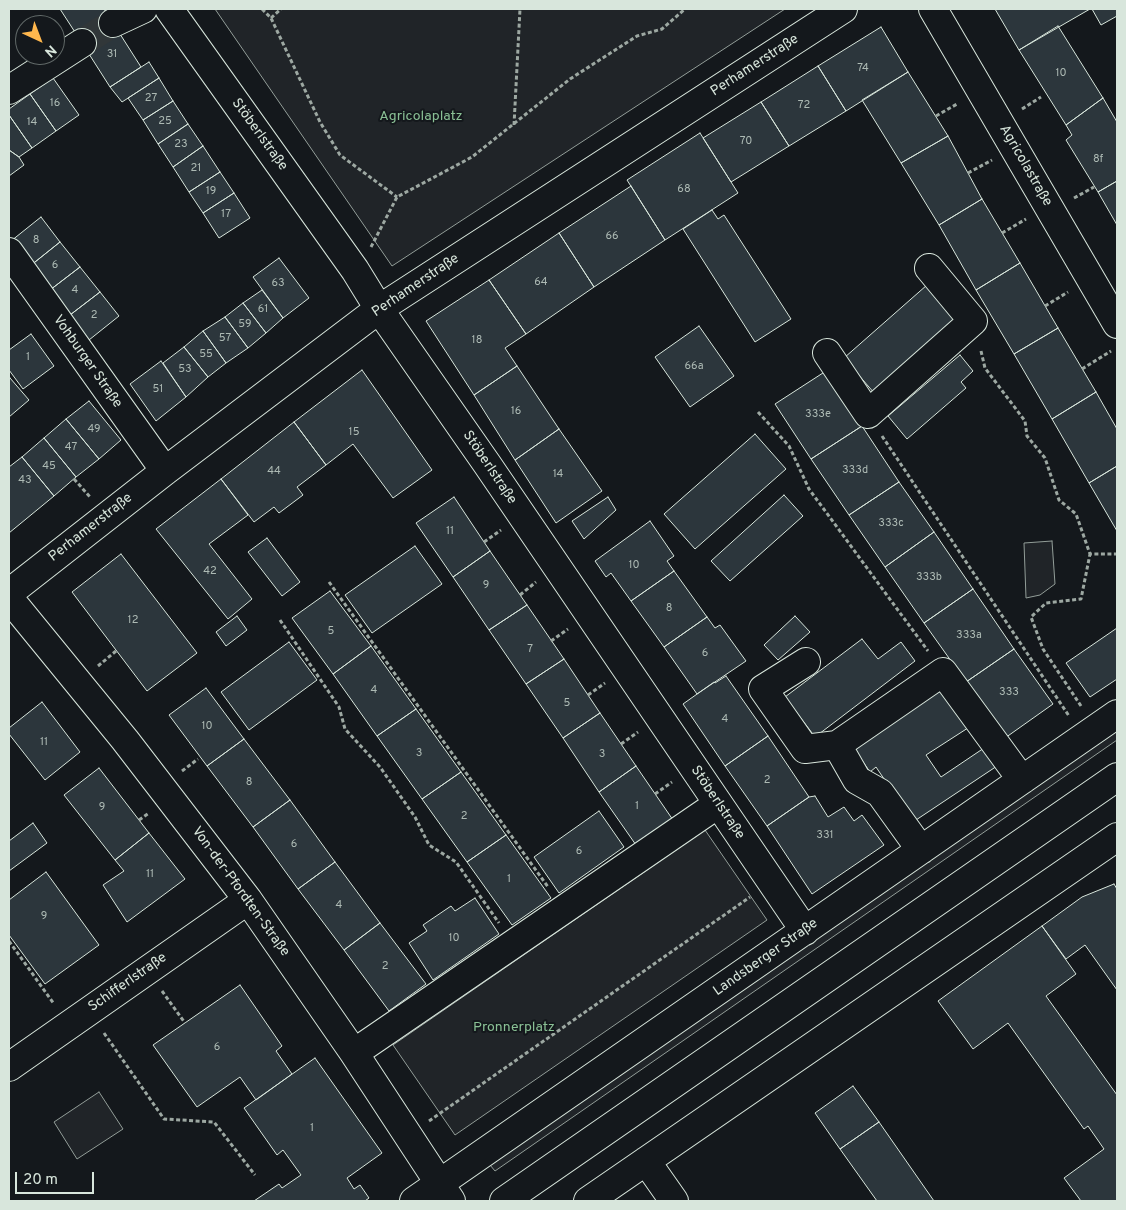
<!DOCTYPE html>
<html>
<head>
<meta charset="utf-8">
<style>
  body { margin:0 }
  #map { position:relative; width:1126px; height:1210px; overflow:hidden; background:#14181c; font-family:Overpass,sans-serif }
  canvas { display:block }
  .frame { position:absolute; inset:0; border:10px solid #d8e6dc; pointer-events:none }
  .north { position:absolute; left:15px; top:15px; width:50px; height:50px; box-sizing:border-box; background:#14181c; border:1px solid #626a69; border-radius:50%; rotate:137deg; font-size:14px; font-weight:700; line-height:20px; text-align:center; color:#d8e6dc }
  .north::after { content:''; display:block; margin:auto; width:18px; height:22px; background:#ffb74d; clip-path:polygon(50% 0,100% 100%,50% 72%,0 100%) }
  .scale { position:absolute; left:15px; top:1172px; width:79px; height:22px; box-sizing:border-box; border:2px solid #d8e6dc; border-top:0; padding-left:6px; font-size:15px; line-height:18px; white-space:nowrap; color:#d8e6dc; -webkit-text-stroke:4px #14181c; paint-order:stroke }
</style>
</head>
<body>
<div id="map">
<canvas width="1126" height="1210"></canvas>
<div class="frame"></div>
<div class="north">N</div>
<div class="scale">20 m</div>
</div>
<script>
const ctx = document.querySelector('canvas').getContext('2d');
ctx.lineJoin = 'round';
function fillPath(path, color) {
  ctx.fillStyle = color;
  ctx.fill(path, 'evenodd');
}
function toPath(rows) {
  const path = new Path2D();
  for (const r of rows) {
    path.moveTo(r[0], r[1]);
    for (let i = 2; i < r.length; i += 2) path.lineTo(r[i], r[i + 1]);
  }
  return path;
}
function trace(path, color, width, dash) {
  ctx.strokeStyle = color;
  ctx.lineWidth = width;
  ctx.lineCap = dash ? 'butt' : 'round';
  ctx.setLineDash(dash || []);
  ctx.stroke(path);
}
function drawText(font, color, halo, rows, align = 'center') {
  ctx.font = font + ' Overpass,sans-serif';
  ctx.lineWidth = 4;
  ctx.setLineDash([]);
  ctx.textBaseline = 'middle';
  ctx.strokeStyle = halo;
  ctx.fillStyle = color;
  for (const [text, x, y, turn = 0] of rows) {
    ctx.save();
    ctx.translate(x, y);
    ctx.rotate((+turn || 0) * Math.PI / 180);
    ctx.textAlign = isNaN(turn) ? turn : align;
    if (halo) ctx.strokeText(text, 0, 0);
    ctx.fillText(text, 0, 0);
    ctx.restore();
  }
}
const green = toPath([
  [215,9,785,9,392,266,215,9],
  [1052,541,1055,584,1040,595,1026,598,1024,543,1052,541],
  [1117,731,1117,740,495,1171,490,1165,1117,731],
  [705,830,767,920,455,1135,393,1045,705,830],
  [99,1092,123,1129,77,1159,54,1122,99,1092]
]);
const building = toPath([
  [60,9,104,9,113,23,82,43,60,9],
  [995,9,1090,9,1019,50,995,9],
  [1092,9,1117,9,1117,16,1101,25,1092,9],
  [113,23,141,67,110,87,82,43,113,23],
  [1058,26,1103,98,1066,125,1019,50,1058,26],
  [881,27,908,72,846,111,818,66,881,27],
  [149,62,159,78,122,102,110,87,149,62],
  [818,66,846,111,789,146,761,102,818,66],
  [908,72,948,136,901,163,862,100,908,72],
  [53,78,79,115,56,131,30,94,53,78],
  [159,78,173,101,143,120,128,98,159,78],
  [30,94,56,131,32,148,9,115,9,109,30,94],
  [1103,98,1117,122,1117,181,1098,192,1066,140,1072,135,1066,125,1103,98],
  [173,101,188,124,158,144,143,120,173,101],
  [761,102,789,146,731,182,703,138,761,102],
  [9,115,32,148,19,157,9,150,9,115],
  [188,124,203,146,173,167,158,144,188,124],
  [700,133,738,193,665,240,627,180,700,133],
  [948,136,982,199,939,225,901,163,948,136],
  [203,146,220,172,189,192,173,167,203,146],
  [9,150,19,157,24,165,9,176,9,150],
  [220,172,234,193,203,213,189,192,220,172],
  [1117,181,1117,225,1098,192,1117,181],
  [631,186,665,240,594,287,559,233,631,186],
  [234,193,250,218,219,238,203,213,234,193],
  [982,199,1020,263,976,290,939,225,982,199],
  [712,210,718,219,724,215,791,319,755,342,683,229,712,210],
  [41,217,60,242,30,266,11,241,41,217],
  [559,233,594,287,526,334,489,280,559,233],
  [60,242,80,267,50,290,30,266,60,242],
  [279,258,309,298,283,318,253,277,279,258],
  [1020,263,1058,328,1014,354,976,290,1020,263],
  [80,267,100,292,70,315,50,290,80,267],
  [489,280,526,334,505,348,517,366,474,395,426,321,489,280],
  [927,285,959,322,875,394,844,358,927,285],
  [262,290,283,318,266,333,243,303,262,290],
  [100,292,119,316,89,340,70,315,100,292],
  [243,303,266,333,248,348,225,317,243,303],
  [225,317,248,348,226,363,203,331,225,317],
  [699,326,734,376,690,407,655,357,699,326],
  [1058,328,1096,392,1052,419,1014,354,1058,328],
  [203,331,226,363,208,377,184,347,203,331],
  [31,334,54,366,23,389,9,370,9,350,31,334],
  [184,347,208,377,186,397,163,363,184,347],
  [960,355,973,371,961,382,966,388,907,439,888,416,960,355],
  [161,361,186,397,156,421,130,384,161,361],
  [517,366,559,429,515,460,474,395,517,366],
  [362,370,432,470,393,498,353,444,326,465,294,422,362,370],
  [826,371,862,426,811,459,775,404,826,371],
  [10,378,29,400,9,417,9,379,10,378],
  [1096,392,1117,429,1117,466,1089,483,1052,419,1096,392],
  [89,401,121,440,99,459,66,419,89,401],
  [66,419,99,459,76,477,44,438,66,419],
  [294,422,326,465,297,487,303,495,279,513,274,507,254,522,221,479,294,422],
  [862,426,899,482,849,515,811,459,862,426],
  [559,429,602,491,556,523,515,460,559,429],
  [755,434,786,469,695,549,664,514,755,434],
  [44,438,76,477,54,496,22,457,44,438],
  [22,457,54,496,9,533,9,467,22,457],
  [1117,466,1117,531,1089,483,1117,466],
  [221,479,248,515,209,544,252,599,228,619,156,529,221,479],
  [899,482,934,532,885,567,849,515,899,482],
  [784,495,803,516,730,581,711,561,784,495],
  [454,497,490,551,453,577,416,523,454,497],
  [608,497,616,510,584,539,572,521,608,497],
  [650,521,674,556,667,561,674,571,631,601,611,573,606,577,595,561,650,521],
  [934,532,973,589,924,623,885,567,934,532],
  [267,538,300,582,282,596,248,552,267,538],
  [415,546,442,584,372,633,345,595,415,546],
  [490,551,527,605,489,630,453,577,490,551],
  [121,554,197,653,147,691,72,592,121,554],
  [674,571,707,617,664,647,631,601,674,571],
  [973,589,1014,649,966,682,924,623,973,589],
  [330,591,371,646,333,674,292,618,330,591],
  [527,605,564,659,526,684,489,630,527,605],
  [237,616,247,630,226,646,216,632,237,616],
  [795,616,810,632,778,660,764,645,795,616],
  [707,617,715,628,720,625,746,661,697,694,664,647,707,617],
  [1117,628,1117,679,1090,697,1066,663,1117,628],
  [862,639,878,659,901,642,915,661,815,737,785,697,862,639],
  [289,642,317,680,249,730,221,692,289,642],
  [371,646,416,709,377,736,333,674,371,646],
  [1014,649,1053,704,1005,738,966,682,1014,649],
  [564,659,600,713,563,738,526,684,564,659],
  [726,676,768,736,725,766,683,704,714,682,715,683,726,676],
  [206,688,244,739,207,766,169,715,206,688],
  [940,691,955,712,959,709,971,726,926,755,941,777,984,748,997,766,913,822,876,767,870,772,854,749,940,691],
  [42,702,80,752,45,780,9,734,9,728,42,702],
  [416,709,461,772,422,799,377,736,416,709],
  [600,713,636,766,599,792,563,738,600,713],
  [768,736,809,797,767,826,725,766,768,736],
  [244,739,290,800,253,827,207,766,244,739],
  [636,766,673,820,636,845,599,792,636,766],
  [99,768,149,833,115,860,64,795,99,768],
  [461,772,506,835,467,862,422,799,461,772],
  [815,796,828,817,844,807,854,821,862,815,884,845,812,894,767,826,809,797,815,796],
  [290,800,335,862,298,889,253,827,290,800],
  [599,811,624,847,559,893,534,857,599,811],
  [33,823,47,843,9,871,9,841,33,823],
  [149,833,185,879,127,922,103,885,124,871,115,860,149,833],
  [506,835,551,898,512,925,467,862,506,835],
  [335,862,380,923,344,950,298,889,335,862],
  [46,872,99,945,45,984,9,935,9,900,46,872],
  [1114,884,1117,889,1117,990,1085,945,1066,959,1042,926,1082,897,1114,884],
  [475,898,499,934,433,980,409,943,427,931,423,925,451,906,455,911,475,898],
  [380,923,426,984,389,1011,344,950,380,923],
  [1042,926,1076,974,1046,996,1117,1095,1117,1201,1081,1201,1064,1178,1104,1149,1088,1126,1084,1129,1008,1023,973,1049,938,1001,1042,926],
  [240,985,282,1046,276,1051,292,1074,256,1100,240,1077,197,1107,153,1045,240,985],
  [315,1058,382,1153,347,1178,354,1189,360,1185,369,1198,365,1201,254,1201,279,1184,282,1188,301,1175,283,1150,277,1155,244,1108,315,1058],
  [853,1086,879,1122,840,1149,815,1113,853,1086],
  [879,1122,934,1201,877,1201,840,1149,879,1122]
]);
const minorTunnel = toPath([
  [82,43,113,23]
]);
const path = toPath([
  [262,9,271,18,320,122,340,155,397,197],
  [271,18,281,9],
  [1022,109,1041,97],
  [936,116,957,104],
  [514,125,520,9],
  [968,173,992,160],
  [1074,198,1094,187],
  [1002,233,1026,219],
  [371,247,397,197,472,157,570,79,637,36,662,29,685,9],
  [1045,306,1068,292],
  [981,351,985,368,1025,421,1027,436,1045,458,1059,500,1076,514,1090,554,1117,554],
  [1082,369,1111,351],
  [758,412,789,446,809,489,928,651],
  [882,436,1069,716],
  [74,479,90,497],
  [484,542,501,530],
  [329,582,548,887],
  [520,595,536,582],
  [280,620,339,707,345,729,380,767,415,817,429,845,456,862,499,923],
  [551,641,568,629],
  [98,666,116,651],
  [588,695,605,683],
  [1081,706,1043,649,1031,617,1046,603,1081,599,1090,554],
  [621,744,638,732],
  [182,771,198,759],
  [655,794,672,782],
  [139,820,149,813],
  [9,941,54,1004],
  [162,991,185,1023],
  [104,1033,164,1119,214,1122,255,1175],
  [429,1121,750,897]
]);
const minor = toPath([
  [169,9,355,270,379,309,487,464,805,931],
  [933,9,1117,324],
  [113,23,143,9],
  [9,90,82,43],
  [9,252,165,471],
  [827,353,868,414,973,321,929,268],
  [9,593,165,471,379,309,843,9],
  [9,598,125,740,248,900,354,1053,451,1201],
  [806,662,763,689,805,749,837,745],
  [921,850,880,793,857,780,837,745,943,672,1022,780],
  [354,1053,718,804],
  [9,1067,248,900],
  [646,1161,674,1201],
  [414,1201,1117,714],
  [588,1201,1117,837]
]);
const major = toPath([
  [504,1201,1117,777]
]);
const numberNames = [
  ["31",112,55],
  ["74",863,69],
  ["10",1061,74],
  ["27",151,99],
  ["16",55,104],
  ["72",804,106],
  ["25",165,122],
  ["14",32,123],
  ["70",746,142],
  ["23",181,145],
  ["8f",1098,160],
  ["21",196,169],
  ["68",684,190],
  ["19",211,192],
  ["17",226,215],
  ["66",612,237],
  ["8",36,241],
  ["6",55,266],
  ["64",541,283],
  ["63",278,284],
  ["4",75,291],
  ["61",263,310],
  ["2",94,316],
  ["59",245,325],
  ["57",225,339],
  ["18",477,341],
  ["55",206,355],
  ["1",28,358],
  ["66a",694,367],
  ["53",185,370],
  ["51",158,390],
  ["16",516,412],
  ["333e",818,415],
  ["49",94,430],
  ["15",354,433],
  ["47",71,448],
  ["45",49,467],
  ["333d",855,471],
  ["44",274,472],
  ["14",558,475],
  ["43",25,481],
  ["333c",891,524],
  ["11",450,532],
  ["10",634,566],
  ["42",210,572],
  ["333b",929,578],
  ["9",486,586],
  ["8",669,609],
  ["12",133,621],
  ["5",331,632],
  ["333a",969,636],
  ["7",530,650],
  ["6",705,654],
  ["4",374,691],
  ["333",1009,693],
  ["5",567,704],
  ["4",725,720],
  ["10",207,727],
  ["11",44,743],
  ["3",419,754],
  ["3",602,755],
  ["2",767,781],
  ["8",249,783],
  ["1",637,807],
  ["9",102,808],
  ["2",464,817],
  ["331",825,836],
  ["6",294,845],
  ["6",579,852],
  ["11",150,875],
  ["1",509,880],
  ["4",339,906],
  ["9",44,917],
  ["10",454,939],
  ["2",385,967],
  ["6",217,1048],
  ["1",312,1129]
];
const streetNames = [
  ["Perhamerstraße",755,66,-33],
  ["Stöberlstraße",259,135,54],
  ["Agricolastraße",1025,166,60],
  ["Perhamerstraße",416,286,-34],
  ["Vohburger Straße",87,362,55],
  ["Stöberlstraße",489,468,56],
  ["Perhamerstraße",91,528,-38],
  ["Stöberlstraße",717,803,56],
  ["Von-der-Pfordten-Straße",240,892,54],
  ["Landsberger Straße",766,958,-35],
  ["Schifferlstraße",128,983,-35]
];
const parkNames = [
  ["Agricolaplatz",421,117],
  ["Pronnerplatz",514,1028]
];
fillPath(green, '#202428');
trace(green, '#939e99', 1);
fillPath(building, '#2c363c');
trace(building, '#d8e6dc', 1);
trace(minorTunnel, '#313739', 28, [28, 14]);
trace(minor, '#d8e6dc', 30);
trace(major, '#d8e6dc', 30);
trace(path, '#9da8a2', 3, [4, 2.5]);
trace(minor, '#14181c', 28);
trace(major, '#14181c', 28);
drawText('11px', '#adbab4', null, numberNames);
drawText('14px', '#d8e6dc', '#14181c', streetNames);
drawText('14px', '#8ac095', '#14181c', parkNames);
</script>
</body>
</html>
